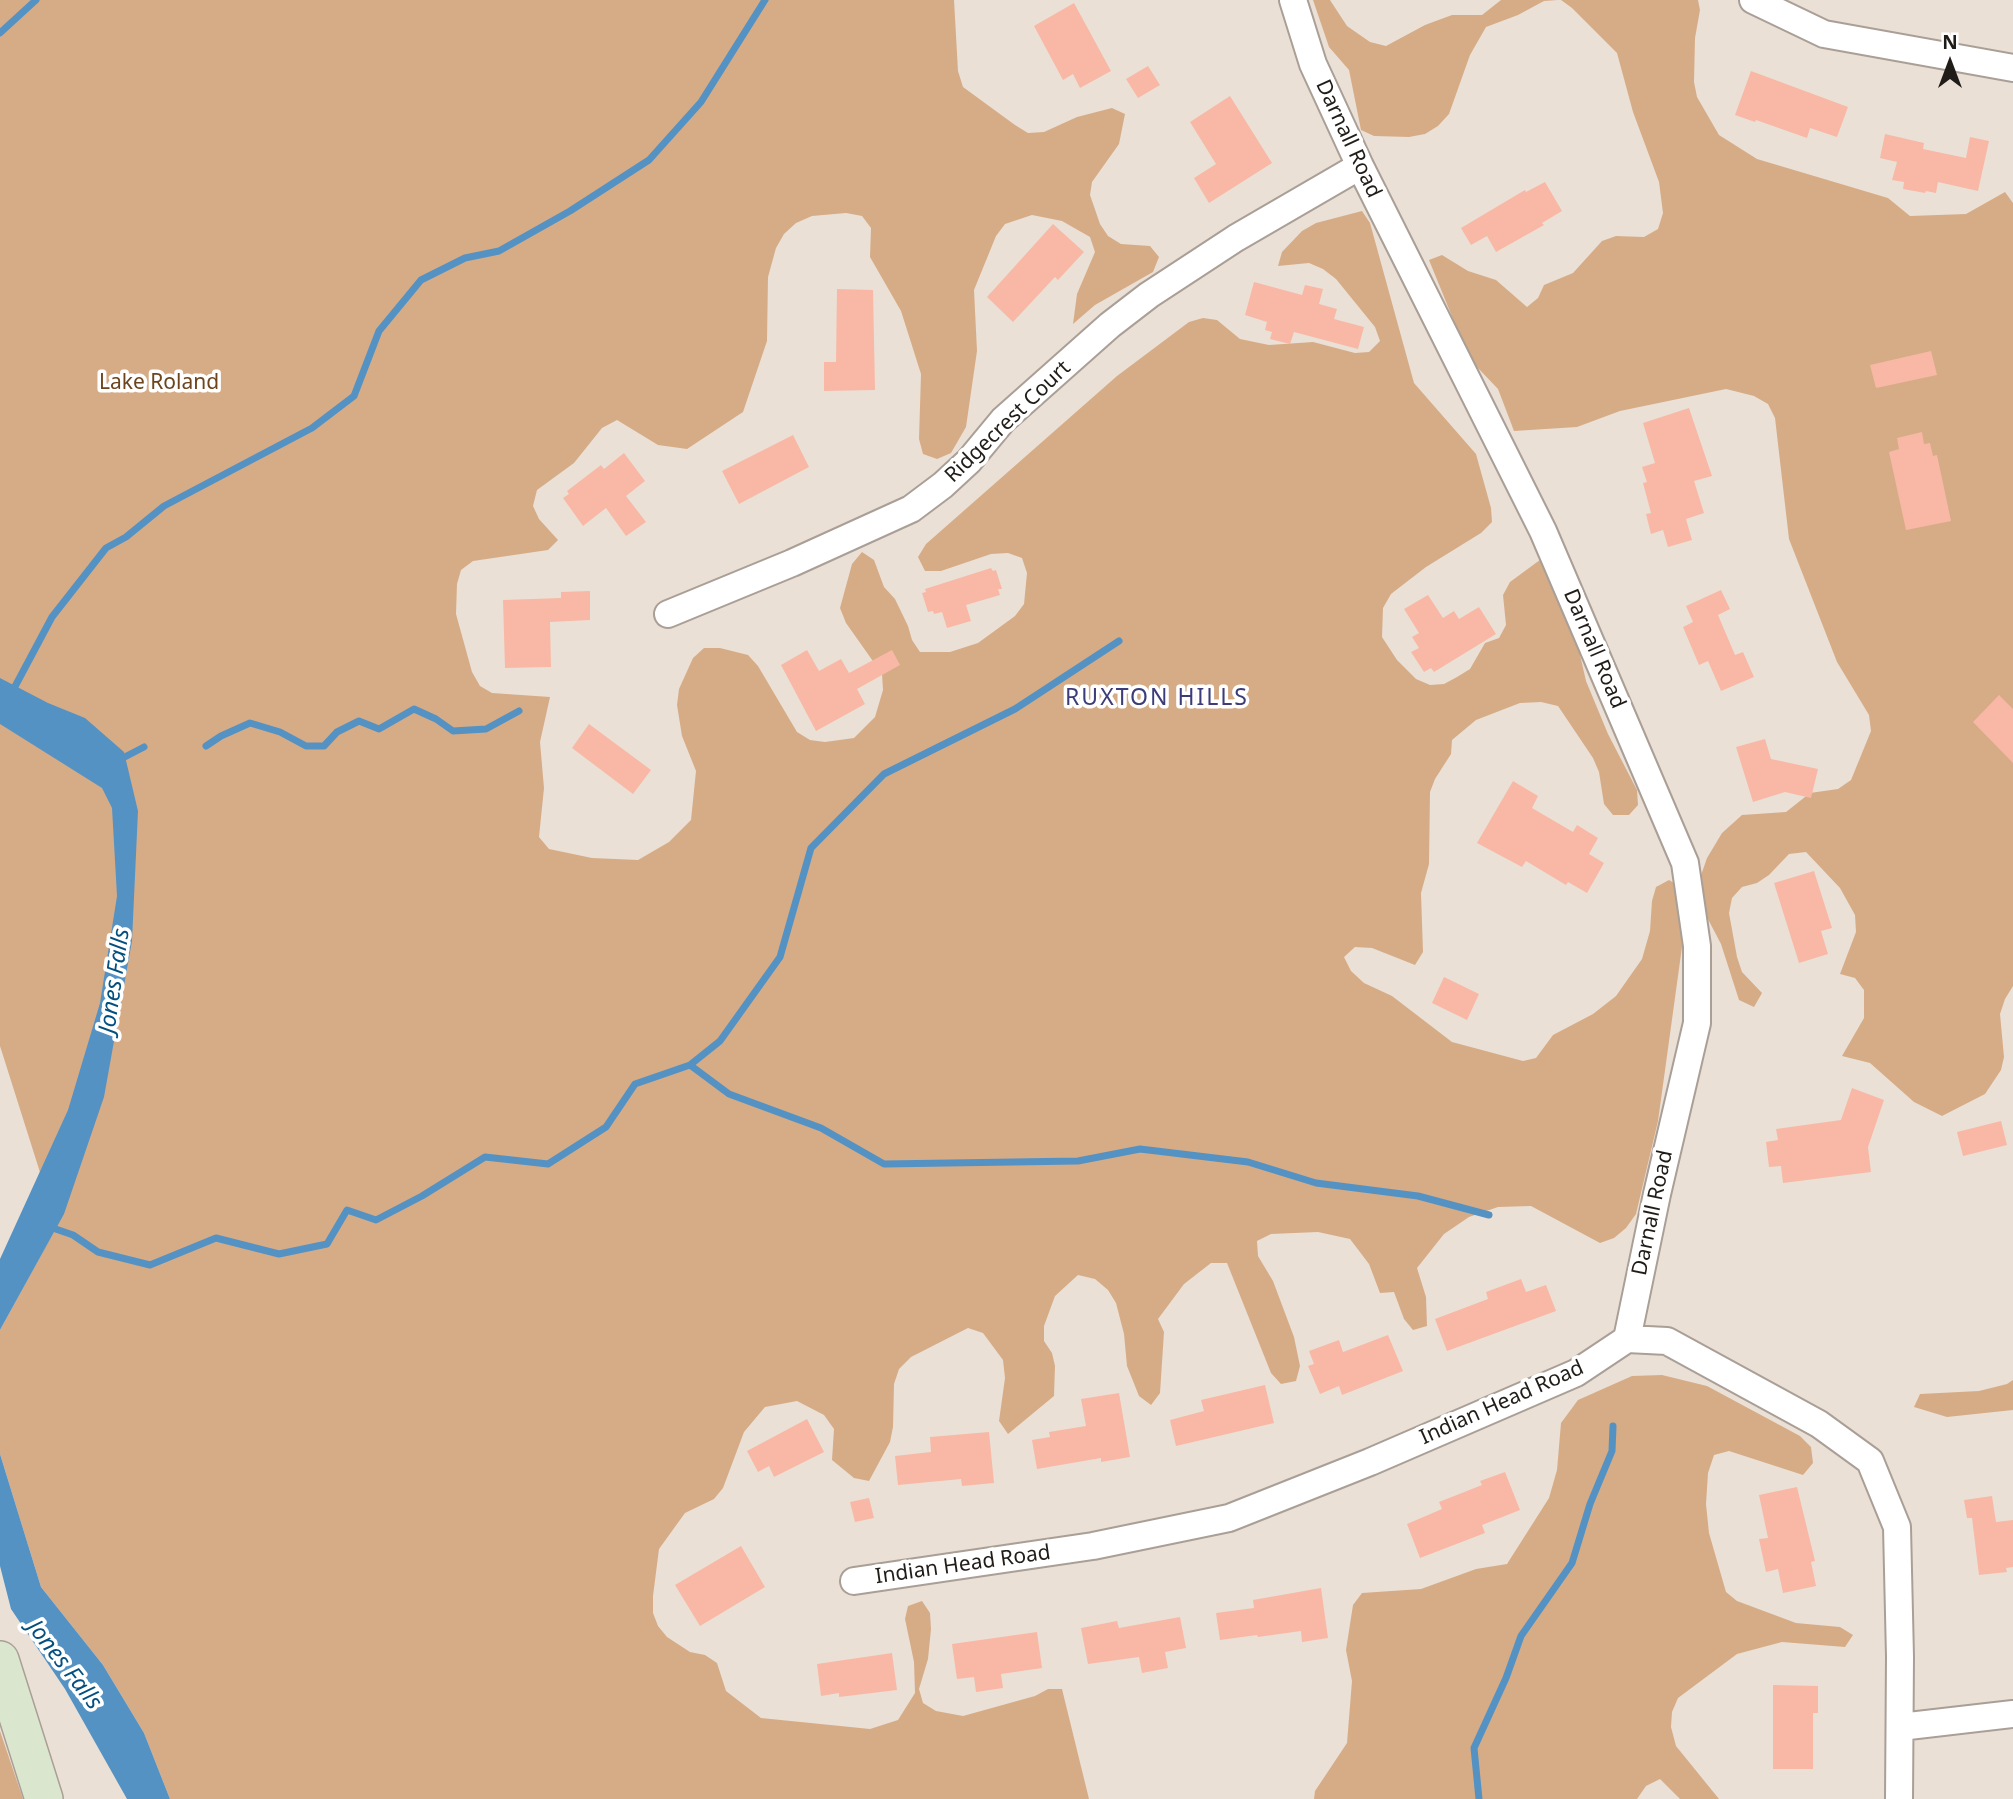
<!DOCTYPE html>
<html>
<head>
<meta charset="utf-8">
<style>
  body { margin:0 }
  #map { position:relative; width:2013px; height:1799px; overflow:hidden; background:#ebe0d6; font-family:"Noto Sans",sans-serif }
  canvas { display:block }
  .north { position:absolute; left:1915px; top:28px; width:70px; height:70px; -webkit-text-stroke:5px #fff; paint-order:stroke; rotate:0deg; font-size:19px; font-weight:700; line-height:28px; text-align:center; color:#201c18 }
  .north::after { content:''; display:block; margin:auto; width:24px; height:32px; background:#201c18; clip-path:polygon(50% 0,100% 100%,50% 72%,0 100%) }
</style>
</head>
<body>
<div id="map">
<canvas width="2013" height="1799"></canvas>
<div class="north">N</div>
</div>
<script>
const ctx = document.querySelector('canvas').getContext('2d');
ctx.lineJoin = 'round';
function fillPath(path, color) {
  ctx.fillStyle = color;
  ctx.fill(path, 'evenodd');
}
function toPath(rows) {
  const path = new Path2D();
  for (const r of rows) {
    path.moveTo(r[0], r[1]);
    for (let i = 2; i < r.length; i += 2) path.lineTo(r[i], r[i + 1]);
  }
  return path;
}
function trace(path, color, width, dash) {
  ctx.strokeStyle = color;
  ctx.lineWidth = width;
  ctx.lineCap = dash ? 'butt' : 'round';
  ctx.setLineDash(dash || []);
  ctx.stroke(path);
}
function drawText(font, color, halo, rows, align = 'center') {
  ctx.font = font + ' "Noto Sans",sans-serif';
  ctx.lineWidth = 7;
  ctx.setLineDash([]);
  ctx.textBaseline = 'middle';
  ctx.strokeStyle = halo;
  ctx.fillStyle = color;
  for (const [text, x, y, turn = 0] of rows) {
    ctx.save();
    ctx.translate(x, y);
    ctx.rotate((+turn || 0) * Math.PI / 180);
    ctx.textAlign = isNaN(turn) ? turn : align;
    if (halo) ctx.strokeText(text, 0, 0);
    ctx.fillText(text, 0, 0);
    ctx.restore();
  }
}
const green = toPath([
  [0,0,954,0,958,71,963,87,1015,125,1028,133,1044,132,1077,117,1112,108,1125,114,1119,144,1092,182,1090,195,1100,224,1108,236,1121,244,1150,246,1159,257,1153,272,1095,305,1073,324,1077,294,1095,252,1090,237,1062,221,1032,215,1005,224,996,236,974,290,977,351,966,427,951,453,937,459,923,454,919,439,921,374,901,311,870,257,871,228,862,216,846,213,812,216,796,223,784,234,776,248,768,277,767,341,743,412,687,449,658,445,617,420,602,428,574,463,537,490,533,506,539,519,558,540,548,550,473,561,461,570,457,584,456,614,472,672,480,686,492,693,550,697,540,742,544,788,539,837,549,849,592,858,638,860,669,842,691,820,696,771,682,736,677,705,679,689,693,658,704,648,720,648,748,655,758,666,797,732,810,740,825,742,854,738,875,717,883,690,882,674,846,623,840,608,852,564,862,552,874,560,884,587,895,599,908,626,912,640,920,652,950,652,978,643,1015,616,1024,604,1027,573,1022,558,1008,553,991,554,941,571,925,571,918,557,926,544,1117,376,1189,322,1203,318,1217,320,1240,339,1269,345,1313,342,1355,353,1369,352,1380,341,1375,327,1336,279,1323,269,1309,263,1278,266,1282,252,1302,231,1316,223,1362,211,1370,223,1414,383,1476,454,1491,508,1492,522,1481,533,1426,567,1391,594,1383,608,1382,637,1397,660,1416,679,1430,685,1444,684,1457,677,1470,669,1485,643,1499,638,1506,625,1503,595,1510,582,1548,554,1566,594,1586,681,1608,734,1637,790,1638,805,1629,815,1613,815,1604,804,1599,772,1593,758,1558,706,1541,702,1520,703,1476,720,1452,740,1451,754,1435,779,1430,792,1429,864,1421,893,1423,952,1415,965,1372,948,1355,947,1344,957,1351,971,1364,983,1392,996,1452,1042,1523,1061,1536,1058,1553,1035,1593,1014,1616,996,1642,959,1650,931,1652,901,1656,887,1669,880,1681,887,1682,947,1658,1121,1636,1214,1626,1228,1614,1238,1600,1243,1531,1206,1498,1207,1469,1217,1444,1234,1417,1268,1426,1297,1427,1326,1413,1330,1404,1319,1394,1292,1380,1293,1369,1264,1350,1239,1318,1232,1271,1234,1257,1241,1258,1256,1273,1281,1294,1337,1300,1366,1296,1381,1281,1384,1271,1373,1227,1263,1211,1263,1184,1284,1158,1319,1164,1332,1160,1393,1151,1405,1139,1396,1127,1366,1124,1334,1116,1303,1108,1290,1095,1279,1078,1275,1055,1296,1044,1326,1044,1341,1052,1353,1055,1366,1054,1396,1008,1434,999,1421,1005,1378,1003,1360,983,1333,968,1328,911,1357,899,1369,894,1384,893,1427,890,1442,869,1481,854,1478,832,1460,834,1429,824,1415,797,1401,765,1407,744,1432,723,1488,714,1499,685,1513,659,1549,653,1596,653,1613,658,1626,667,1637,690,1652,705,1655,717,1663,726,1691,761,1718,870,1729,898,1720,915,1693,914,1662,905,1619,908,1606,922,1601,930,1613,931,1629,928,1659,919,1689,923,1703,936,1711,963,1716,1035,1696,1048,1689,1062,1689,1089,1799,170,1799,144,1733,103,1665,41,1587,0,1454,0,1330,57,1226,0,1046],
  [1313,0,1330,0,1347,26,1370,42,1386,46,1425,25,1452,15,1482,15,1501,0,1558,0,1544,1,1518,15,1486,27,1470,55,1449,114,1438,126,1425,134,1409,137,1374,136,1361,130,1349,70,1329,47],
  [1561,0,1698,0,1700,10,1695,38,1694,82,1697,97,1719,135,1757,159,1888,198,1910,216,1966,214,2005,192,2013,203,2013,986,2005,999,2000,1014,2004,1057,2001,1070,1985,1094,1942,1116,1914,1102,1870,1063,1842,1056,1864,1018,1864,990,1855,978,1840,974,1856,932,1855,915,1840,888,1806,852,1789,854,1769,875,1757,883,1742,887,1732,898,1729,913,1737,957,1742,972,1762,993,1754,1007,1739,1000,1721,944,1699,902,1697,887,1707,858,1722,833,1742,815,1786,812,1810,793,1838,789,1851,780,1871,731,1869,715,1837,662,1789,539,1775,418,1768,404,1754,396,1726,389,1620,411,1577,427,1514,431,1498,389,1477,367,1462,341,1429,260,1442,255,1468,271,1496,280,1527,307,1538,298,1544,285,1573,273,1602,241,1616,236,1644,237,1658,229,1663,213,1659,182,1633,112,1617,53,1572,8],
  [1662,1375,1707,1386,1800,1436,1811,1447,1813,1463,1803,1475,1729,1451,1714,1455,1708,1473,1706,1504,1709,1533,1726,1592,1737,1601,1796,1623,1840,1627,1853,1635,1845,1647,1782,1642,1737,1654,1678,1698,1672,1712,1671,1727,1676,1746,1719,1799,1680,1799,1660,1779,1646,1786,1637,1799,1314,1799,1315,1791,1347,1743,1352,1681,1346,1650,1353,1605,1362,1593,1421,1589,1476,1569,1507,1564,1549,1498,1557,1470,1561,1423,1578,1400,1632,1376],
  [2013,1380,2013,1410,1947,1417,1914,1407,1920,1394,1979,1391,2007,1384],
  [0,1731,23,1799,0,1799]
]);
const water = toPath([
  [0,678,48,703,85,718,124,752,138,811,132,941,104,1097,64,1214,0,1330,0,1259,68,1110,100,1003,117,896,112,808,102,788,0,724],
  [0,1454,41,1587,103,1665,144,1733,170,1799,127,1799,65,1689,11,1609,0,1566]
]);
const stream = toPath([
  [0,33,36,0],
  [11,694,52,617,106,548,126,537,164,506,312,428,354,396,379,331,421,280,465,258,499,251,570,211,649,160,701,102,765,0],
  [206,746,221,736,250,723,280,732,306,746,324,746,337,732,359,721,379,729,414,709,436,719,453,731,486,729,519,711],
  [117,761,144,747],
  [690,1065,729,1094,821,1128,884,1164,1078,1161,1140,1149,1248,1162,1316,1183,1418,1196,1489,1215],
  [47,1226,73,1235,98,1252,150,1265,216,1238,279,1254,327,1244,347,1210,376,1220,422,1196,485,1157,548,1164,606,1127,635,1084,690,1065,720,1041,780,957,811,848,884,774,1015,709,1119,641],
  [1479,1799,1474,1748,1506,1678,1521,1636,1572,1563,1590,1504,1612,1451,1613,1426]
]);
const building = toPath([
  [1074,3,1111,71,1080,88,1073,74,1063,80,1034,26],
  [1148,66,1160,85,1138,98,1126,79],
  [1751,71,1848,107,1837,137,1810,128,1807,138,1756,120,1755,122,1735,115],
  [1230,96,1272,163,1209,203,1194,178,1216,164,1190,122],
  [1885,134,1924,143,1923,149,1966,158,1970,137,1989,141,1978,191,1938,182,1936,193,1926,191,1925,193,1903,189,1904,182,1892,180,1897,162,1880,158],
  [1545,182,1562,211,1542,223,1544,225,1496,252,1487,236,1471,245,1461,228,1525,190,1526,192],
  [1053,224,1084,252,1058,280,1055,277,1013,322,987,297],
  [1254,282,1302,295,1305,285,1323,289,1319,304,1337,309,1334,319,1364,327,1358,349,1294,332,1290,344,1270,339,1272,332,1265,330,1267,322,1245,315],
  [837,289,873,290,875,390,824,391,824,362,836,362],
  [1931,351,1937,375,1876,388,1870,365],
  [1689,408,1712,476,1694,481,1704,513,1686,519,1692,540,1668,547,1663,530,1651,534,1646,514,1651,513,1643,483,1647,482,1642,467,1655,463,1643,423],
  [1922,432,1924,444,1930,443,1933,456,1937,455,1951,521,1906,530,1889,452,1899,449,1897,438],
  [793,435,809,467,739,504,722,471],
  [624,453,645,481,626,496,646,522,626,536,606,508,583,526,563,498,569,494,567,491,601,465,604,469],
  [991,568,993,571,996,570,1002,589,998,589,1000,595,966,605,971,621,947,628,942,612,934,614,933,611,928,612,922,593,926,592,925,589],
  [1721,590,1730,609,1718,615,1735,655,1743,652,1754,677,1721,691,1708,661,1699,665,1683,627,1693,622,1686,606],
  [590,591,590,620,550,622,551,667,505,668,503,600,561,598,561,592],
  [1428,595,1443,618,1454,611,1459,619,1479,607,1496,634,1434,672,1431,668,1424,672,1411,652,1419,648,1412,637,1419,633,1404,609],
  [807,650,819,671,841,659,849,673,892,650,900,665,857,689,865,704,816,731,781,665],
  [1999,695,2013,709,2013,763,1973,722],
  [589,724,651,770,633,794,572,748],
  [1765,739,1771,759,1818,769,1811,798,1785,792,1753,802,1736,747],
  [1513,781,1538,796,1532,808,1573,832,1577,825,1598,838,1589,854,1604,863,1587,893,1568,882,1566,885,1526,861,1522,867,1477,843],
  [1814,871,1832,928,1821,931,1828,954,1799,963,1774,883],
  [1444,977,1479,994,1467,1020,1432,1003],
  [1852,1088,1884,1100,1868,1147,1871,1172,1783,1183,1781,1166,1769,1167,1766,1142,1778,1140,1776,1129,1841,1120],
  [2001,1121,2007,1145,1963,1156,1957,1132],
  [1521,1279,1526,1292,1546,1285,1556,1311,1447,1351,1435,1319,1488,1299,1486,1292],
  [1388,1335,1403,1371,1342,1395,1339,1386,1320,1394,1308,1366,1314,1364,1309,1351,1339,1340,1343,1352],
  [1265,1385,1274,1423,1176,1446,1170,1420,1204,1411,1201,1400],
  [1119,1393,1130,1457,1101,1462,1101,1458,1037,1469,1032,1440,1050,1437,1049,1432,1086,1426,1081,1399],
  [807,1419,824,1452,774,1477,769,1466,758,1472,747,1451],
  [989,1432,994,1483,962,1486,961,1479,898,1485,895,1456,931,1452,930,1437],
  [1505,1472,1520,1510,1482,1525,1485,1533,1420,1558,1407,1524,1442,1509,1439,1502,1482,1485,1480,1481],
  [1797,1487,1815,1561,1811,1562,1816,1586,1783,1593,1778,1569,1766,1572,1759,1539,1768,1538,1759,1495],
  [1992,1496,1996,1522,2013,1520,2013,1567,2006,1568,2007,1572,1979,1575,1972,1518,1967,1518,1964,1500],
  [869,1498,874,1518,855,1522,850,1502],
  [741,1546,765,1587,700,1626,675,1585],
  [1321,1588,1328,1638,1302,1642,1301,1631,1258,1637,1257,1635,1220,1640,1216,1613,1254,1608,1253,1600],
  [1180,1617,1186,1648,1165,1652,1168,1668,1142,1673,1139,1657,1088,1664,1081,1628,1117,1621,1119,1628],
  [1037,1632,1042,1668,1001,1674,1003,1688,976,1692,974,1677,957,1679,952,1644],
  [892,1653,897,1690,839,1697,839,1693,821,1696,817,1664],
  [1773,1685,1818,1686,1818,1713,1813,1713,1813,1769,1773,1769]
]);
const street = toPath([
  [1293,0,1313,64,1360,166,1543,531,1685,863,1697,946,1697,1023,1657,1194,1627,1339],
  [1753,0,1824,34,2013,68],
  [668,614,792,563,911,509,943,485,969,461,1003,420,1110,325,1149,295,1236,238,1360,166],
  [854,1581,1093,1546,1229,1518,1370,1462,1576,1373,1627,1339,1667,1341,1819,1424,1870,1461,1897,1527,1900,1657,1899,1799],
  [1900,1727,2013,1714]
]);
const secondary = toPath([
  [0,1660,44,1799]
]);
const streetNames = [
  ["Darnall Road",1348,139,65],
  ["Ridgecrest Court",1008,422,-44],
  ["Darnall Road",1594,649,67],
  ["Darnall Road",1653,1213,-78],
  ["Indian Head Road",1502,1403,-24],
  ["Indian Head Road",963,1565,-8]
];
const parkNames = [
  ["Lake Roland",159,383]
];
const neighbourhoodNames = [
  ["RUXTON HILLS",1157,698]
];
const waterNames = [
  ["Jones Falls",115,981,-82],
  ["Jones Falls",64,1665,52]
];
fillPath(green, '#d6ac87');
fillPath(water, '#5592c4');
trace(stream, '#5592c4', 7);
fillPath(building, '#f8b8a5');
trace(street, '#aa9f96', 30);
trace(secondary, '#aa9f96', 40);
trace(street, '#fff', 26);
trace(secondary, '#dae7ce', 37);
drawText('21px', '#201c18', '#fff', streetNames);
drawText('21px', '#6d441c', '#fff', parkNames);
ctx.letterSpacing = '2px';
drawText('23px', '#3c3c79', '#fff', neighbourhoodNames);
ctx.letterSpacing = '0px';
drawText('italic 23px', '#034f7f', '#fff', waterNames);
</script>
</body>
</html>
